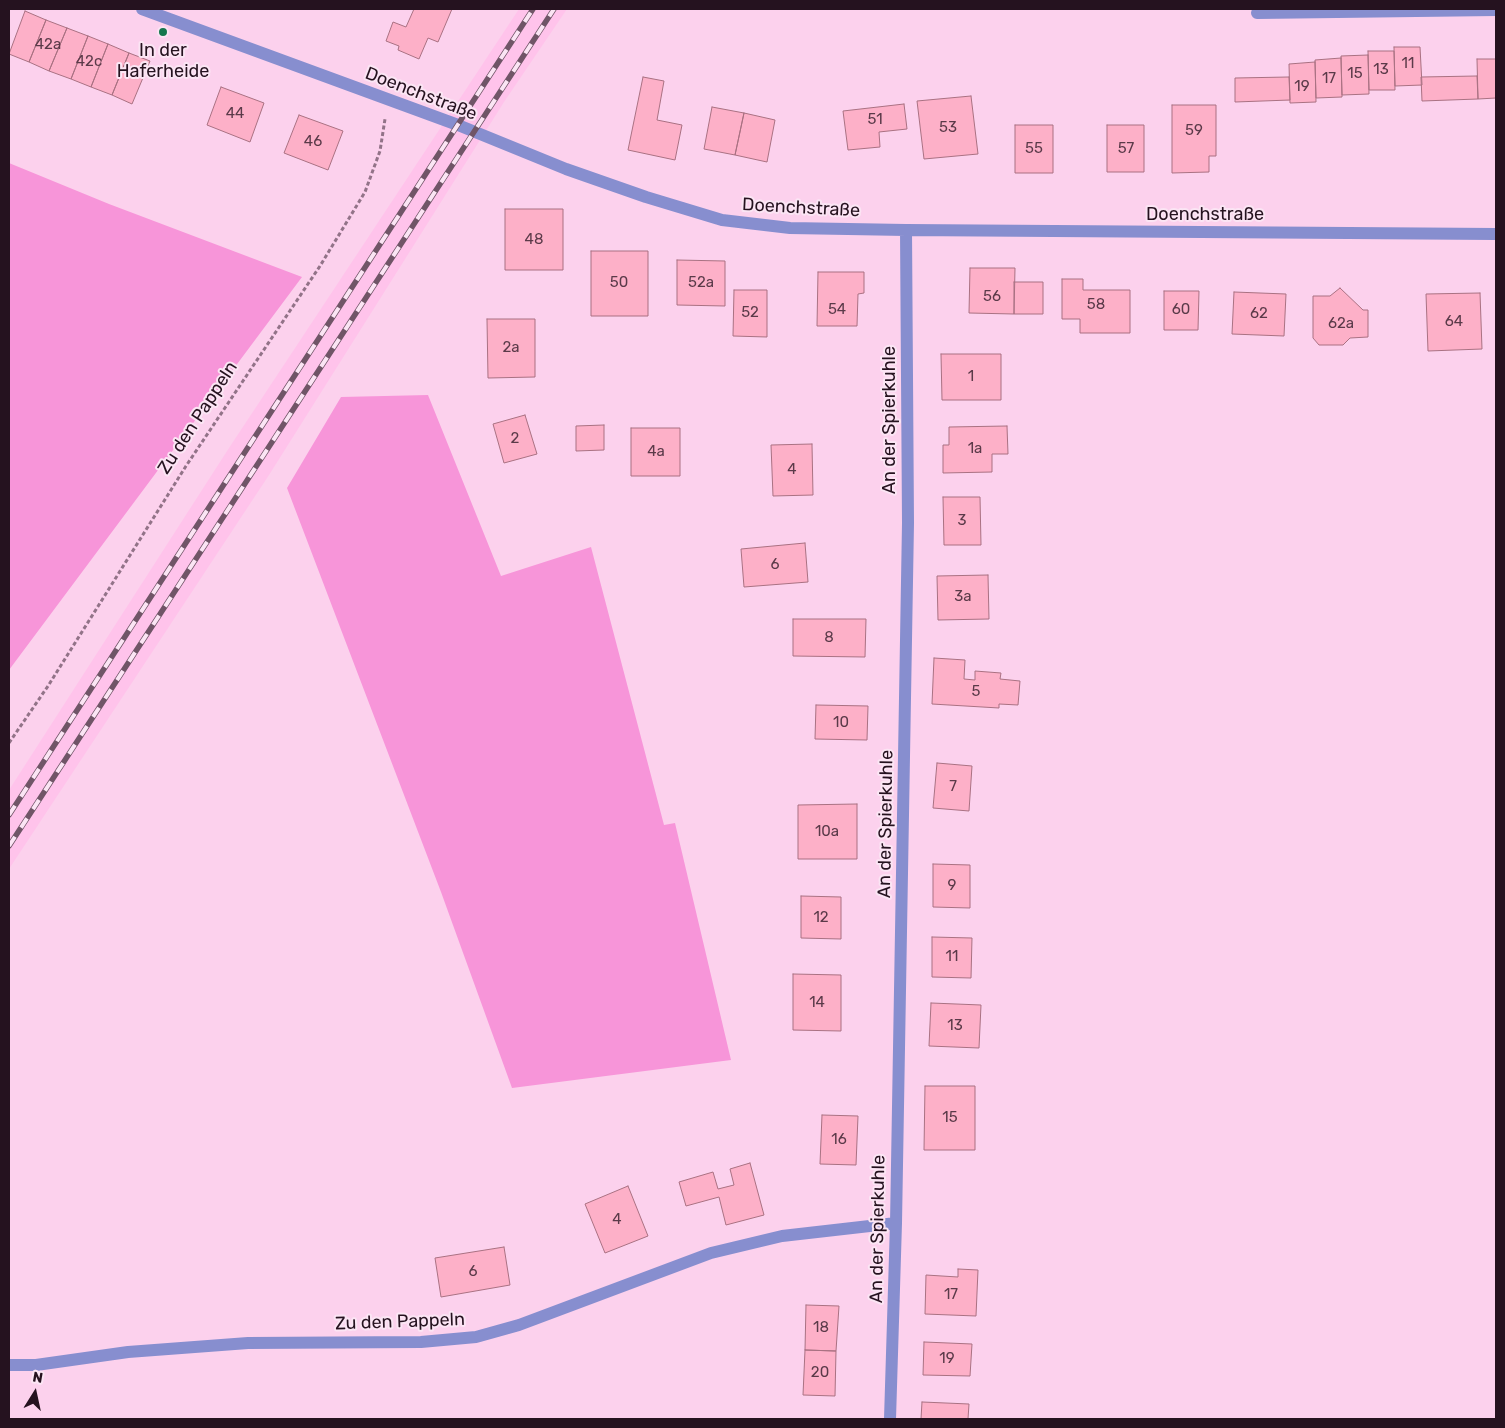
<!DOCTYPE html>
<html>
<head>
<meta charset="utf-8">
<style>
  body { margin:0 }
  #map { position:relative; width:1505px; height:1428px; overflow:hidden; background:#fcd1ed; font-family:Rubik,sans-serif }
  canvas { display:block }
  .frame { position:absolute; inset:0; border:10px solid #25121f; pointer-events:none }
  .north { position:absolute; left:10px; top:1368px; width:50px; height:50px; -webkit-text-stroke:4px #fbe5f4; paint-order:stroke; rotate:10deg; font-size:14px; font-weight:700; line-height:20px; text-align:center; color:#25121f }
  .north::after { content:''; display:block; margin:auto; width:18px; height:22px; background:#25121f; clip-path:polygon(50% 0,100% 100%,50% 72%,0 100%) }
</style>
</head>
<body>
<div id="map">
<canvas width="1505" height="1428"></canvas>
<div class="frame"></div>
<div class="north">N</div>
</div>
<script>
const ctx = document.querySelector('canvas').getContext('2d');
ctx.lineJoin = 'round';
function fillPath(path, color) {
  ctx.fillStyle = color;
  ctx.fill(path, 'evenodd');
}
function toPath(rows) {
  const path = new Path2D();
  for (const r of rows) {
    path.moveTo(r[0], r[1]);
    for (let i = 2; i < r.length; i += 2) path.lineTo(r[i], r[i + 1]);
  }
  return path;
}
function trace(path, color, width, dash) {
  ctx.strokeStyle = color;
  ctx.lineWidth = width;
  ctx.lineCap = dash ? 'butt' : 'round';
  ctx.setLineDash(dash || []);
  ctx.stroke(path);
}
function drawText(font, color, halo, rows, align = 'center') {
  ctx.font = font + ' Rubik,sans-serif';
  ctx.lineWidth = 4;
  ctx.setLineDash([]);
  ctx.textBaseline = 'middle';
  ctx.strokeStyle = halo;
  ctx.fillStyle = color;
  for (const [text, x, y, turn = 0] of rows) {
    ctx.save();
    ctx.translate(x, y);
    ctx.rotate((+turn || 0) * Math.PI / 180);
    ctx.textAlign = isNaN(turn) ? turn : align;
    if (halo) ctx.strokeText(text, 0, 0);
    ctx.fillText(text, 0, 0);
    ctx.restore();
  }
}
const built = toPath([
  [519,9,567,9,504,102,269,475,9,869,9,790,229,448]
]);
const green = toPath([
  [9,163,109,204,302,277,9,670],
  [428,395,501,576,591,547,664,825,675,823,731,1060,512,1088,441,892,287,488,341,397]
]);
const building = toPath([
  [414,9,452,9,438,42,428,38,419,59,398,50,399,46,386,41,393,22,406,27,414,9],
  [25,11,46,20,29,62,9,54,25,11],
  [46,20,67,28,49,71,29,62,46,20],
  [67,28,88,36,71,79,49,71,67,28],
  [88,36,108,44,91,87,71,79,88,36],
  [108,44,129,53,112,95,91,87,108,44],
  [1394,47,1420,47,1422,85,1395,86,1394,47],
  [1368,51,1394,51,1395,90,1369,90,1368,51],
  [129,53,150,61,132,104,112,95,129,53],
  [1368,55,1369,94,1342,95,1341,56,1368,55],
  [1341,58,1342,97,1316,98,1315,60,1341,58],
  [1477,59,1496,59,1496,98,1478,99,1477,59],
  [1315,62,1316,102,1290,103,1289,64,1315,62],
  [1477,76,1478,99,1422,101,1421,77,1477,76],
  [643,77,664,81,657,120,682,125,675,160,628,150,643,77],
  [1289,77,1290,100,1235,102,1235,78,1289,77],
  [221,87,264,103,250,142,207,125,221,87],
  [971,96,978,154,924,159,917,101,971,96],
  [904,104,907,129,879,132,880,147,848,150,843,111,904,104],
  [1172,105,1216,105,1216,156,1209,156,1209,172,1172,173,1172,105],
  [712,107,744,113,735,155,704,149,712,107],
  [744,113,775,120,767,162,735,155,744,113],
  [299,115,343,131,328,170,284,153,299,115],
  [1015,125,1053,125,1053,173,1015,173,1015,125],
  [1107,125,1144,125,1144,172,1107,172,1107,125],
  [505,209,563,209,563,270,505,270,505,209],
  [591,251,648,251,648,316,591,316,591,251],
  [677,260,725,261,725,306,677,305,677,260],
  [970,268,1015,268,1014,314,969,313,970,268],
  [818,272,864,272,864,293,858,294,857,326,817,326,818,272],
  [1062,279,1083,279,1083,290,1130,290,1130,333,1080,333,1080,319,1062,319,1062,279],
  [1014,282,1043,282,1043,314,1014,314,1014,282],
  [1340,288,1363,310,1368,310,1368,337,1350,338,1343,345,1319,345,1313,338,1313,296,1330,296,1340,288],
  [734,290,767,290,767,337,733,336,734,290],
  [1164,291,1199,291,1198,330,1164,330,1164,291],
  [1234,292,1286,294,1284,336,1232,334,1234,292],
  [1480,293,1482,349,1428,351,1426,294,1480,293],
  [487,319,535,319,535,377,488,378,487,319],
  [941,354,1001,354,1001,400,942,400,941,354],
  [525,415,537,454,504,463,493,424,525,415],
  [604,425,604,450,576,451,576,426,604,425],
  [1007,426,1008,454,992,454,992,472,943,473,943,445,949,445,949,427,1007,426],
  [631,428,680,428,680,476,631,476,631,428],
  [812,444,813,495,773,496,771,445,812,444],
  [943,497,980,497,981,545,944,545,943,497],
  [805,543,808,582,744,587,741,549,805,543],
  [988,575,989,619,938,620,937,576,988,575],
  [793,619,866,619,865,657,793,656,793,619],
  [934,658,965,660,964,679,975,680,975,671,1001,673,1000,679,1020,681,1018,705,999,704,999,708,932,704,934,658],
  [816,705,868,706,867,740,815,739,816,705],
  [937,763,972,766,969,811,933,808,937,763],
  [857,804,857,859,798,859,798,805,857,804],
  [933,864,970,865,970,908,933,907,933,864],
  [801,896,841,897,841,939,801,938,801,896],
  [932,937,972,938,971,978,932,977,932,937],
  [793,974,841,975,841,1031,793,1030,793,974],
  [931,1003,981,1005,979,1048,929,1046,931,1003],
  [925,1086,975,1086,975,1150,924,1150,925,1086],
  [822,1115,858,1116,856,1165,820,1164,822,1115],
  [750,1163,764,1215,726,1225,719,1197,686,1206,679,1182,713,1172,718,1189,734,1185,730,1169,750,1163],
  [628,1186,648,1236,605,1253,585,1204,628,1186],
  [504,1247,510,1285,441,1297,435,1258,504,1247],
  [958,1269,978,1270,976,1316,925,1314,926,1275,958,1277,958,1269],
  [806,1305,839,1306,836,1351,805,1350,806,1305],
  [924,1342,972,1344,970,1376,923,1375,924,1342],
  [805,1350,836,1351,835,1396,803,1395,805,1350],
  [922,1402,969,1404,968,1419,921,1419,922,1402]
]);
const path = toPath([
  [9,743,48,686,186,466,320,266,365,192,380,151,385,119]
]);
const minor = toPath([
  [142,9,458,125,566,169,646,197,722,220,790,228,906,230,1496,234],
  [1257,13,1496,10],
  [9,1365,36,1365,128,1352,248,1343,421,1342,476,1337,519,1325,711,1253,782,1236,896,1223],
  [890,1419,896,1223,908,523,906,230]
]);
const rail = toPath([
  [9,815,533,9],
  [9,846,554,9]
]);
const markers = [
  [163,32,5,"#15764d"]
];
const numberNames = [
  ["42a",48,45],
  ["42c",89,62],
  ["11",1408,64],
  ["13",1381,70],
  ["15",1355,74],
  ["17",1329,79],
  ["19",1302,87],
  ["44",235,114],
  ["51",875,120],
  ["53",948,128],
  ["59",1194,131],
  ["46",313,142],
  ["55",1034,149],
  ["57",1126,149],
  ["48",534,240],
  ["50",619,283],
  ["52a",701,283],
  ["56",992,297],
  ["58",1096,305],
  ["54",837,310],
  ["60",1181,310],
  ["52",750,313],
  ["62",1259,314],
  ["64",1454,322],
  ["62a",1341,324],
  ["2a",511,348],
  ["1",971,377],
  ["2",515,439],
  ["1a",975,449],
  ["4a",656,452],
  ["4",792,470],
  ["3",962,521],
  ["6",775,565],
  ["3a",963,597],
  ["8",829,638],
  ["5",976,692],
  ["10",841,723],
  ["7",953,787],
  ["10a",827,832],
  ["9",952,886],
  ["12",821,918],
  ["11",952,957],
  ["14",817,1003],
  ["13",955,1026],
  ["15",950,1118],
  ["16",839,1140],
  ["4",617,1220],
  ["6",473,1272],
  ["17",951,1295],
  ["18",821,1328],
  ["19",947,1359],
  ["20",820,1373]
];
const poiNames = [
  ["In der",163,51],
  ["Haferheide",163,72]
];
const streetNames = [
  ["Doenchstraße",421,94,21],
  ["Doenchstraße",801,208,3],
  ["Doenchstraße",1205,215],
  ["Zu den Pappeln",198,418,-57],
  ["An der Spierkuhle",890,420,-90],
  ["An der Spierkuhle",886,824,-89],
  ["An der Spierkuhle",878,1229,-89],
  ["Zu den Pappeln",400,1322,-2]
];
fillPath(built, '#ffc3eb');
fillPath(green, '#f795d9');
fillPath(building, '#fdb0c8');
trace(building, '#a97182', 1);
trace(path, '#927388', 3, [4, 2.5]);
trace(minor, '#878ecf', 12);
trace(rail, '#705567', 5.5);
trace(rail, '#fbe5f4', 4, [11]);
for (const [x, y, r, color] of markers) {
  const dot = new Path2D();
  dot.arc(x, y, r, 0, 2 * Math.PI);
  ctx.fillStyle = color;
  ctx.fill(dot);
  trace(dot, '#fbe5f4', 2);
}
drawText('15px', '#5b3a49', null, numberNames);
drawText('18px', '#25121f', '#fbe5f4', poiNames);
drawText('18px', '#25121f', '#fbe5f4', streetNames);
</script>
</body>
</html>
